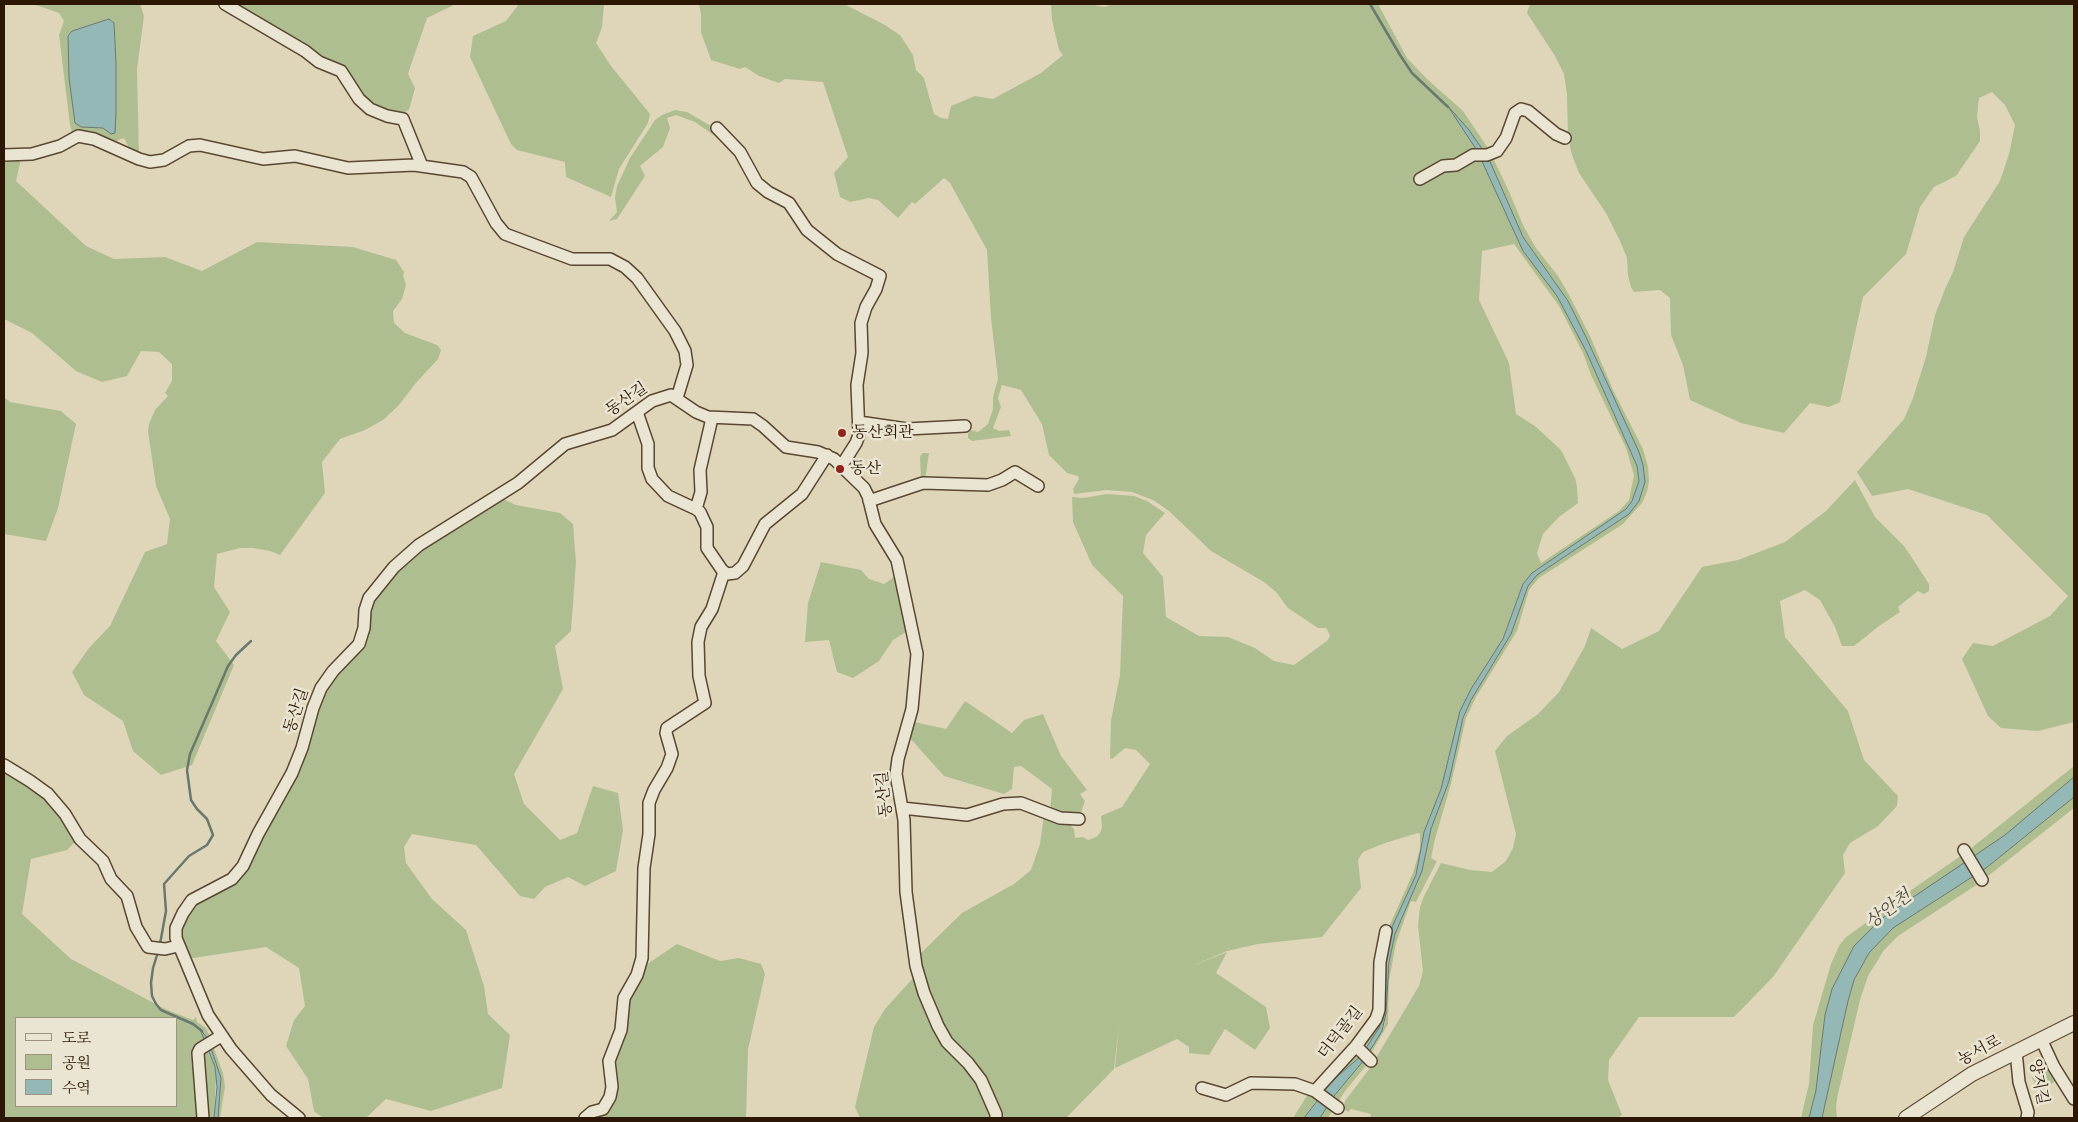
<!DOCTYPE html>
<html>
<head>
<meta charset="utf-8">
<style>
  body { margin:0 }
  #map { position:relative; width:2078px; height:1122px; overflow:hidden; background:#dfd6b9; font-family:"Libre Bodoni","Noto Serif KR",serif }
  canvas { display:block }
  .frame { position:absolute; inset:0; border:5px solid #2c1704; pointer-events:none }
  .legend { position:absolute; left:15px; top:1017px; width:162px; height:90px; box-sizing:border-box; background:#eae4d2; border:1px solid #9e9280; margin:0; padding:6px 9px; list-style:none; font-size:15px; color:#2c1704 }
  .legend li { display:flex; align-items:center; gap:10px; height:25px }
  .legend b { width:25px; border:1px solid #9e9280 }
</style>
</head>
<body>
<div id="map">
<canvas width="2078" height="1122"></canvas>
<div class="frame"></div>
<ul class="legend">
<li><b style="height:6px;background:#eae4d2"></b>도로</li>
<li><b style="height:14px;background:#afbe91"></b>공원</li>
<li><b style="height:14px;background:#94b8b5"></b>수역</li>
</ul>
</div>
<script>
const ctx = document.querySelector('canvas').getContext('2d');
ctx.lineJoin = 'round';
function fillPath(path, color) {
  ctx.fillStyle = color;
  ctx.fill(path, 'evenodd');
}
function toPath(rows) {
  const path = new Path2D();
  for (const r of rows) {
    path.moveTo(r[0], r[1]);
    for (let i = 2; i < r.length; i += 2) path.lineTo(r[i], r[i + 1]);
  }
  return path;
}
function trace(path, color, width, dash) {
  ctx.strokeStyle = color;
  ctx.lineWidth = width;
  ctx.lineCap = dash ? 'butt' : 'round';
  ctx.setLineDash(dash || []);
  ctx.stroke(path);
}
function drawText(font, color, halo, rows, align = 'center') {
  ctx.font = font + ' "Libre Bodoni","Noto Serif KR",serif';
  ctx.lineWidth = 5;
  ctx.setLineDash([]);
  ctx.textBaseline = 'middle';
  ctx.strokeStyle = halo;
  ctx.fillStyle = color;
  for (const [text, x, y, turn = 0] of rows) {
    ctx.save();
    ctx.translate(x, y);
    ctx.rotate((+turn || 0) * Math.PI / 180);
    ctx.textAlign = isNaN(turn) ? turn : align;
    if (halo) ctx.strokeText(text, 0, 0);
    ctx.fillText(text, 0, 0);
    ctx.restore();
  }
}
const green = toPath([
  [33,4,140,4,144,16,137,69,139,158,134,155,129,148,124,138,118,140,116,143,73,136,70,125,59,35,64,21,59,13],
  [109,19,114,23,116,63,111,134,103,128,81,127,75,123,69,78,68,36,72,31],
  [231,4,456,4,427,18,408,74,415,88,409,110,398,115,377,110,352,85],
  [519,4,604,4,602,27,596,43,611,66,650,114,648,123,619,169,611,197,566,177,565,162,517,150,511,144,470,57,473,36,506,21],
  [699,4,844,4,885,25,900,35,913,55,916,70,924,78,934,114,941,118,948,119,951,106,975,96,993,99,1041,73,1063,55,1059,50,1052,20,1051,4,1091,4,1104,7,1113,4,1378,4,1407,58,1427,79,1463,111,1490,151,1480,157,1517,237,1523,251,1557,296,1586,351,1637,466,1639,481,1632,501,1626,509,1532,573,1523,584,1503,639,1471,689,1441,789,1424,832,1416,875,1392,927,1388,942,1379,1028,1361,1056,1323,1091,1304,1118,1293,1118,1308,1094,1371,1032,1388,929,1413,873,1420,849,1420,834,1418,833,1385,843,1363,852,1358,860,1361,888,1322,937,1258,944,1227,951,1187,968,1227,952,1216,973,1266,1007,1270,1028,1255,1050,1225,1029,1209,1055,1189,1053,1189,1047,1177,1039,1115,1068,1119,1025,1114,1069,1066,1118,860,1118,855,1107,874,1027,885,1009,915,976,918,956,962,913,1014,884,1031,870,1040,844,1044,815,1070,825,1074,829,1075,838,1083,837,1088,840,1096,837,1100,833,1102,827,1101,816,1122,807,1150,764,1136,750,1125,748,1112,759,1110,758,1111,720,1120,675,1123,596,1092,565,1073,522,1072,497,1083,498,1107,494,1134,496,1147,501,1165,513,1146,535,1143,553,1163,577,1166,617,1199,636,1228,637,1255,648,1274,661,1294,665,1328,640,1330,635,1326,628,1318,628,1288,608,1276,592,1264,582,1211,551,1169,511,1153,500,1132,492,1106,490,1074,494,1073,489,1079,479,1078,476,1067,473,1049,455,1042,424,1021,390,1002,385,998,398,1001,407,993,428,999,431,1009,430,1011,436,972,441,968,438,968,434,971,430,978,432,988,424,993,409,993,397,998,379,991,318,987,250,950,183,944,178,915,204,912,202,898,218,878,200,869,198,850,202,840,197,834,173,848,157,823,82,785,79,779,83,759,76,745,67,740,69,711,60,701,32,701,14],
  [1514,244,1559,306,1583,353,1591,375,1626,448,1634,475,1629,500,1619,511,1541,563,1537,553,1543,534,1559,517,1578,503,1577,487,1575,478,1561,450,1535,426,1516,414,1509,363,1479,300,1482,251],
  [1530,4,2074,4,2074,722,2038,731,2001,728,1988,716,1962,659,1973,643,1993,646,2050,616,2068,596,1987,515,1908,489,1872,496,1857,472,1904,419,1913,398,1926,357,1935,315,1945,289,1953,272,1964,237,2000,181,2009,154,2015,125,2005,105,1992,92,1979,98,1977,117,1980,131,1980,141,1956,176,1934,187,1920,207,1906,254,1863,297,1840,402,1829,407,1810,403,1784,433,1741,423,1690,400,1683,365,1671,335,1670,298,1660,290,1634,292,1631,287,1628,276,1627,258,1620,241,1606,213,1579,173,1572,155,1568,138,1567,95,1564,74,1555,56,1527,13],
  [675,110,687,112,716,129,738,154,735,156,722,141,695,122,676,115,667,118,670,128,663,147,640,166,645,176,617,219,609,221,617,212,615,198,617,186,630,158,655,120,662,115],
  [4,139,7,158,21,159,16,181,86,246,114,259,165,257,202,271,257,242,353,247,396,260,404,272,403,275,406,285,402,299,393,311,394,323,405,333,437,345,441,350,438,359,415,384,399,405,383,420,365,430,340,439,322,462,325,493,280,555,270,551,253,548,240,548,217,554,214,587,230,612,216,641,234,665,192,765,161,775,133,751,123,721,84,695,72,672,89,648,110,626,145,552,167,544,170,519,156,486,148,431,149,424,155,410,168,396,165,393,172,381,172,364,159,352,141,351,127,376,102,382,76,371,32,333,4,319],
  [1492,156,1507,187,1524,227,1536,248,1558,276,1568,293,1590,336,1613,390,1643,449,1648,467,1649,481,1647,492,1642,503,1623,524,1539,578,1529,590,1517,631,1476,697,1466,718,1451,784,1435,839,1431,858,1437,861,1416,902,1411,901,1396,943,1389,981,1388,1024,1370,1055,1365,1067,1345,1091,1328,1118,1320,1118,1334,1096,1355,1071,1384,1027,1386,1013,1389,962,1395,934,1422,871,1431,829,1449,781,1460,728,1471,700,1511,634,1528,586,1537,575,1629,514,1634,508,1643,465,1594,353,1568,301,1523,237,1488,157],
  [4,397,10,402,61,411,76,424,58,508,46,541,4,534],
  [923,453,929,453,925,480,921,480,920,456],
  [1855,480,1875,517,1904,546,1914,561,1929,584,1929,591,1924,594,1918,591,1898,607,1900,612,1879,626,1854,646,1842,646,1835,627,1820,600,1805,590,1780,601,1785,637,1848,711,1864,760,1898,796,1897,806,1878,826,1850,843,1843,855,1845,873,1773,977,1734,1017,1639,1017,1609,1060,1608,1080,1622,1115,1617,1118,1370,1118,1371,1114,1351,1109,1348,1112,1343,1108,1345,1101,1370,1068,1419,986,1423,971,1418,926,1420,907,1424,896,1441,863,1470,870,1492,872,1506,861,1513,848,1516,834,1495,751,1507,736,1538,714,1559,692,1585,646,1591,628,1622,649,1659,631,1702,567,1738,560,1785,542,1826,511],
  [501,498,516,505,560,513,573,524,576,562,571,631,555,646,563,689,514,774,524,804,560,840,577,833,593,786,618,793,623,830,616,871,585,886,568,877,545,887,534,899,520,896,476,845,412,834,404,847,406,863,432,899,466,930,484,986,488,1014,510,1035,502,1088,431,1111,386,1099,366,1118,323,1118,314,1111,308,1079,286,1046,294,1020,305,1006,299,968,266,947,187,959,182,946,181,931,186,918,194,905,236,880,325,691,330,683,362,649,365,642,369,629,370,611,376,595,409,558],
  [821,562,861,570,869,579,884,584,897,575,906,632,893,640,879,661,853,678,837,672,829,640,805,642,808,603],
  [965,701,1012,733,1024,720,1043,714,1061,756,1087,790,1080,794,1085,801,1080,815,1050,812,1052,789,1021,766,1014,767,1012,789,1004,794,944,776,909,737,914,722,946,729],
  [2074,766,2074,777,2053,796,2005,835,1966,863,1881,919,1854,946,1832,990,1825,1015,1816,1090,1809,1118,1801,1118,1809,1084,1813,1025,1831,964,1839,946,1845,938,1917,886,1962,855,1969,853,1970,849],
  [4,768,46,796,78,839,67,850,31,859,22,914,71,959,165,1009,193,1020,196,1017,197,1022,206,1028,211,1039,203,1044,201,1118,4,1118],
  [16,1018,176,1018,176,1106,16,1106],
  [2074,797,2074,808,1978,884,1898,936,1884,950,1868,976,1860,1000,1838,1094,1836,1106,1837,1118,1822,1118,1848,1001,1854,980,1869,953,1893,928,1986,868],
  [677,944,720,961,739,958,761,964,765,974,748,1049,746,1118,587,1118,604,1111,611,1066,625,1007,646,965],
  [213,1046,223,1073,225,1087,220,1118,218,1118,221,1078,211,1047],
  [207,1049,215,1067,216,1078,214,1118,205,1118,202,1051],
  [2050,1068,2057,1080,2040,1092,2032,1078]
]);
const water = toPath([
  [109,19,114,23,116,63,116,113,115,133,111,134,103,128,81,127,75,123,69,78,68,36,72,31,109,19],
  [1447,105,1469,130,1485,153,1478,152,1447,105],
  [1480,157,1488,157,1523,237,1568,301,1586,337,1639,452,1643,465,1645,482,1639,501,1629,514,1537,575,1528,586,1511,634,1471,700,1463,718,1449,781,1431,829,1422,871,1395,934,1389,962,1386,1013,1382,1031,1364,1060,1334,1096,1320,1118,1304,1118,1333,1080,1361,1056,1379,1028,1381,1021,1385,960,1392,927,1416,875,1424,832,1441,789,1460,711,1471,689,1503,639,1523,584,1532,573,1626,509,1632,501,1639,481,1637,466,1586,351,1557,296,1523,251,1480,157],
  [2074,777,2074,797,1986,868,1893,928,1869,953,1854,980,1848,1001,1822,1118,1809,1118,1816,1090,1825,1015,1832,989,1854,946,1881,919,2005,835,2074,777],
  [200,1029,208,1039,221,1078,218,1118,214,1118,217,1087,215,1067,200,1029]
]);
const stream = toPath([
  [1370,4,1400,55,1412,73,1448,107],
  [160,944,166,911,164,884,189,856,207,845,213,835,207,819,197,809,191,800,187,770,190,754,228,666,236,655,251,641],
  [158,952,153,968,151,983,152,996,156,1004,161,1010,193,1024,202,1031]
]);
const minor = toPath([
  [225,4,305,51,319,62,341,71,359,99,370,109,387,116,403,119,422,166],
  [717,128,740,152,757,183,768,192,789,203,807,230,837,254,880,276,876,289,866,307,861,323,862,353,857,385,859,435,856,443,842,465],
  [4,155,32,154,60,146,78,136,94,139,139,159,150,162,164,160,189,146,200,145,263,159,295,156,348,168,414,165,463,172,471,177,496,223,505,234,572,259,610,259,625,267,637,278,675,331,685,351,687,365,677,398],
  [1420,179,1443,166,1456,165,1473,155,1487,155,1497,151,1506,138,1515,113,1521,109,1528,111,1556,134,1565,138],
  [637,412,648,444,648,468,652,479,668,496,696,509,700,512,707,527,707,548,722,570,727,574,735,573,743,566,765,524,802,494,827,455],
  [859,422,907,429,965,426],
  [869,501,923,483,988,485,1002,480,1015,472,1038,486],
  [696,509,701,492,700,470,712,418],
  [4,765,30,781,48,794,65,814,80,839,103,861,111,879,127,896,136,927,148,947,165,949,178,946],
  [902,808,967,815,1003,804,1021,803,1060,818,1079,819],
  [1964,850,1982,880],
  [2041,1039,2054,1067,2074,1099],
  [1356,1046,1371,1061],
  [2016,1051,2019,1082,2028,1112,2027,1118],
  [1202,1088,1226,1095,1251,1083,1295,1084,1315,1091,1338,1108],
  [1315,1091,1356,1046,1376,1019,1379,1010,1380,962,1386,931],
  [203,1118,198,1053,200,1049,221,1036],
  [299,1118,271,1095,231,1049,208,1015,176,938,176,928,183,913,192,900,232,879,243,866,258,834,292,773,302,748,313,708,321,688,333,671,359,644,364,628,365,610,369,598,394,567,419,545,518,483,565,444,612,430,652,401,671,395,696,412,708,417,753,419,763,426,786,447,818,452,834,459,864,488,868,496,875,524,897,560,917,654,912,709,898,759,896,774,904,820,906,892,916,966,924,993,938,1026,947,1042,968,1063,981,1080,996,1114,996,1118],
  [585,1118,592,1112,603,1109,610,1097,612,1087,609,1061,621,1030,624,998,637,975,642,958,644,868,649,834,649,803,654,790,667,768,672,754,666,733,667,728,705,703,699,676,698,642,701,627,712,609,724,572]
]);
const tertiary = toPath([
  [1906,1118,1972,1074,2074,1023]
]);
const markers = [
  [842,433,5,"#8f2418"],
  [840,469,5,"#8f2418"]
];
const streetNames = [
  ["동산길",627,400,-34],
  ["동산길",297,711,-72],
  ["동산길",885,794,-96],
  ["더덕골길",1341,1033,-52],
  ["농서로",1980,1051,-28],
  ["양지길",2038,1082,79]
];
const poiNames = [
  ["동산회관",852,433],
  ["동산",850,469]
];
const waterNames = [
  ["상안천",1889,910,-37]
];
fillPath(green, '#afbe91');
fillPath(water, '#94b8b5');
trace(water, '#6a786e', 1);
trace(stream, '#6a786e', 2.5);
trace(minor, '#594731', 14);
trace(tertiary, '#594731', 16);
trace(minor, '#eae4d2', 11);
trace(tertiary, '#eae4d2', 14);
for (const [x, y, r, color] of markers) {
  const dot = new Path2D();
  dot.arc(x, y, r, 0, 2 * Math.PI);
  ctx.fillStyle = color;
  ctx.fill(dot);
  trace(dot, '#eae4d2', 2);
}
drawText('16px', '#2c1704', '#eae4d2', streetNames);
drawText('16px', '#2c1704', '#eae4d2', poiNames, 'left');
drawText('italic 18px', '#504f42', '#eae4d2', waterNames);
</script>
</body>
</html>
